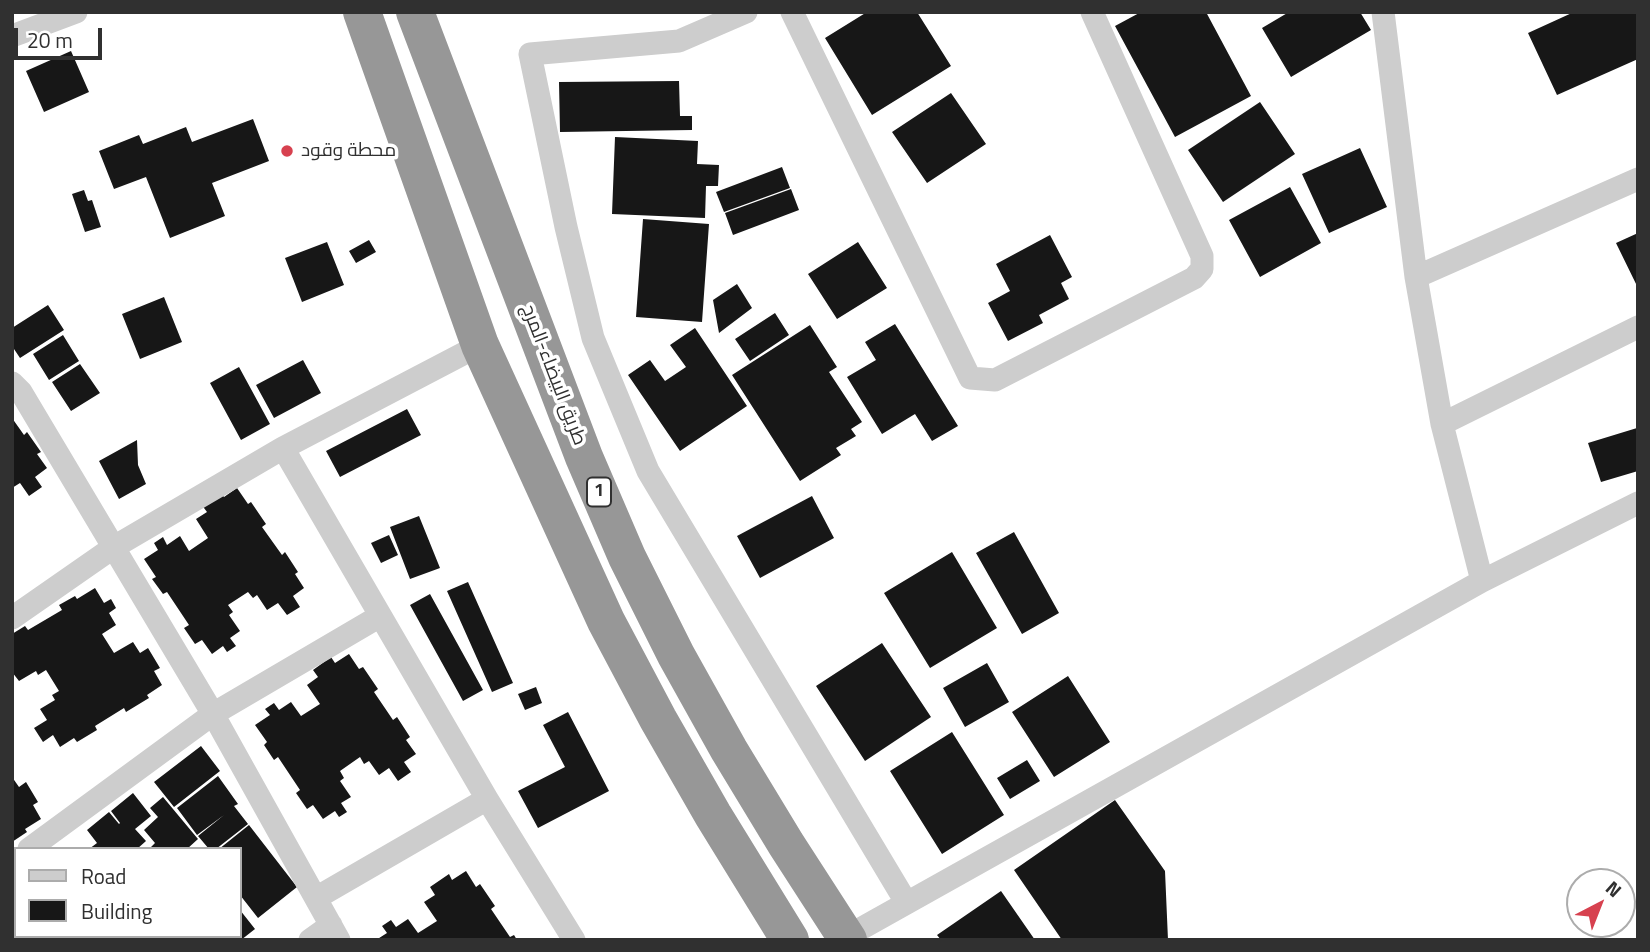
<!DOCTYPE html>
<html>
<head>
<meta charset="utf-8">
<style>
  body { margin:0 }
  #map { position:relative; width:1650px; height:952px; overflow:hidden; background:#fff; font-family:"Titillium Web",sans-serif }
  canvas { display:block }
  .frame { position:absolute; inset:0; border:14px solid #303030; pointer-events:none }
  .legend { position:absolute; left:14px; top:847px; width:228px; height:91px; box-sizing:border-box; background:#fff; border:2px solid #acacac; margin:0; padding:9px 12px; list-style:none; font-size:21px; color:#303030 }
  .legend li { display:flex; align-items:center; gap:14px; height:35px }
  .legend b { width:35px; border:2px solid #acacac }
  .north { position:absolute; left:1566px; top:868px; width:70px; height:70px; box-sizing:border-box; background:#fff; border:2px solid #acacac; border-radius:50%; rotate:42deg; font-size:19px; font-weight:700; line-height:28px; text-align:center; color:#303030 }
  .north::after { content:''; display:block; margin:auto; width:24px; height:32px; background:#d7414f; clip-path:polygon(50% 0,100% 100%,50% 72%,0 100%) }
  .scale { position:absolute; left:14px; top:28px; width:88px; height:32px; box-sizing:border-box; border:4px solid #303030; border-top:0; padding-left:9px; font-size:21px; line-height:24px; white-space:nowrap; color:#303030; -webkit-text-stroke:5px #fff; paint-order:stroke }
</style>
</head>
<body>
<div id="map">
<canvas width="1650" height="952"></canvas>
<div class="frame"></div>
<ul class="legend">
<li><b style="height:9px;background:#cdcdcd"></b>Road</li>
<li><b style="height:19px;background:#171717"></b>Building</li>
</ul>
<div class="north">N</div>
<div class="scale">20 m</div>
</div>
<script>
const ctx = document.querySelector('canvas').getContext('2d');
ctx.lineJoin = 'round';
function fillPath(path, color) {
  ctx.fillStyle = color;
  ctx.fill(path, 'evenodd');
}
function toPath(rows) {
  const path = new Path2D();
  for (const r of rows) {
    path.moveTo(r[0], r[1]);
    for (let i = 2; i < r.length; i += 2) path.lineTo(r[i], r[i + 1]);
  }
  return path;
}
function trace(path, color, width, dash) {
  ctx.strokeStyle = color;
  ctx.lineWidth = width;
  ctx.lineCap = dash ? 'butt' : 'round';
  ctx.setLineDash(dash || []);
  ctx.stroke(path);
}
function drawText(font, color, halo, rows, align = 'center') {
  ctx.font = font + ' "Titillium Web",Cairo,sans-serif';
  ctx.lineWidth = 7;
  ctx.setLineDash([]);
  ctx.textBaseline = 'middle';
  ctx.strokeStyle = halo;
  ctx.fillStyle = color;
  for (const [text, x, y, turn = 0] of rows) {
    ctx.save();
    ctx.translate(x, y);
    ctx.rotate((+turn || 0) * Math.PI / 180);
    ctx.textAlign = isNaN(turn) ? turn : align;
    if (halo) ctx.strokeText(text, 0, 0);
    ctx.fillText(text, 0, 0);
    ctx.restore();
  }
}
const building = toPath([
  [867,12,917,12,951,66,872,115,825,38],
  [1141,12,1206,12,1251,96,1175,137,1115,26],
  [1289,12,1360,12,1371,30,1291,77,1262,28],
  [1574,12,1638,12,1638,59,1557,95,1528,33],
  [71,51,89,92,44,112,26,71],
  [679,81,680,116,692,116,692,130,560,132,559,82],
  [951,93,986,144,927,183,892,132],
  [1260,102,1295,154,1223,202,1188,150],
  [253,119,269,161,212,183,225,216,170,238,146,177,114,189,99,151,139,135,143,144,186,127,192,142],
  [615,137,698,141,697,164,719,165,718,186,706,186,705,218,612,214],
  [1360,148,1387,207,1329,233,1302,174],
  [782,167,790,188,724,212,716,192],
  [1290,187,1321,243,1260,277,1229,220],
  [791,189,799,210,733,235,725,213],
  [84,190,88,201,92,200,101,227,85,232,72,194],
  [643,219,709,224,702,322,636,317],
  [1638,233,1638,288,1616,243],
  [1050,235,1072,277,1061,283,1069,299,1039,315,1043,323,1008,341,988,303,1010,291,996,264],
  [369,240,376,252,356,263,349,251],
  [327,242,344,285,302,302,285,258],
  [858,242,887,288,837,319,808,274],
  [737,284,752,308,719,333,713,300],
  [164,297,182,342,140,359,122,314],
  [48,305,64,330,20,358,12,346,12,328],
  [775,313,789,335,750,361,735,339],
  [895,324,958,426,932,441,915,414,882,434,847,377,876,360,865,342],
  [810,325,837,367,829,372,862,422,851,429,856,436,836,448,841,455,800,481,732,375],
  [695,328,747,406,680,451,628,375,650,360,665,381,686,367,670,345],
  [63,335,79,361,49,380,33,354],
  [303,360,321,393,274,418,256,385],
  [80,364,100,393,71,411,52,382],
  [239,367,270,424,241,440,210,383],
  [407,409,421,435,340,477,326,451],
  [12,418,24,435,27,432,41,452,37,454,47,468,35,477,42,487,29,496,20,483,12,488],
  [1637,428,1638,471,1601,482,1588,443],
  [137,440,138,465,146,484,119,499,99,461],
  [237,488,248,504,251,502,266,524,262,527,282,555,285,552,298,572,295,574,304,588,293,596,300,607,287,615,278,603,267,610,257,595,253,598,248,592,228,605,233,612,229,615,240,631,230,638,236,646,227,652,223,646,212,654,202,640,195,644,184,628,189,625,167,592,163,594,152,579,156,577,144,559,158,550,154,543,163,537,167,545,180,536,189,551,208,538,196,519,207,512,201,504,220,492,224,497],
  [812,496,834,538,760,578,737,536],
  [419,516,440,568,410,579,390,527],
  [1014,532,1059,613,1022,634,976,553],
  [389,535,398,555,381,563,371,543],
  [952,552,997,628,930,668,884,593],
  [468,582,513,683,492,692,447,591],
  [95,588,104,603,111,599,116,608,109,613,116,625,102,634,114,653,133,642,140,653,148,648,160,668,154,671,162,685,147,695,149,698,126,712,124,708,95,726,97,730,77,742,74,738,60,747,53,735,43,742,34,728,47,720,40,709,55,700,52,695,59,691,46,670,38,675,36,671,19,681,12,672,12,634,25,626,28,630,62,610,59,605,75,596,77,599],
  [430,594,483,690,463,701,410,605],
  [882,643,931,717,865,761,816,686],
  [349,654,359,669,363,667,378,689,374,692,393,720,397,717,410,737,406,740,416,754,404,762,411,772,398,781,389,768,379,775,369,761,364,764,360,757,340,771,344,778,340,781,351,797,341,803,347,812,339,817,335,811,323,819,313,805,307,809,296,793,300,790,278,757,274,760,264,745,267,742,255,725,270,715,265,709,274,703,279,710,291,702,301,716,320,704,307,685,318,677,313,670,331,657,335,663],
  [987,663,1009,702,965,727,943,688],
  [1068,676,1110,742,1054,777,1012,712],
  [536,687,542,703,525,710,518,694],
  [568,712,609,791,538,828,518,791,565,767,543,725],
  [952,732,1004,815,942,854,890,771],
  [201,746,220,771,174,807,154,782],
  [1027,760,1040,781,1010,799,997,778],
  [218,776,238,804,234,806,248,824,216,849,209,849,198,836,224,815,197,835,177,808],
  [12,777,19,787,26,782,38,802,33,805,41,819,25,829,27,832,12,842],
  [133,793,151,816,135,829,146,841,137,849,89,849,97,843,87,830,109,812,119,824,120,823,111,811],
  [163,797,198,839,187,849,149,849,155,843,144,830,158,817,150,808],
  [1115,800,1165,871,1168,940,1062,940,1014,870],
  [249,825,297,887,258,918,240,895,240,849,219,849],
  [466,871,476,887,480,884,495,906,491,909,510,937,514,935,517,940,376,940,387,933,382,926,391,920,396,927,408,919,418,933,437,921,424,902,435,895,430,887,449,874,452,880],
  [1001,891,1035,940,941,940,937,935],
  [240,910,255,929,241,940,195,940,193,936,240,936]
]);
const street = toPath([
  [746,12,679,41,530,54,566,227,593,338,648,471,906,902],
  [792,12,970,378,995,380,1194,278,1202,269,1202,256,1092,12],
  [1383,12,1416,277,1442,424,1482,581],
  [12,36,76,12],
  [1416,277,1638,179],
  [12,383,21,392,213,714,339,940],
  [1442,424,1638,327],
  [283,448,487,799,574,940],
  [12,618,114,547,283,448,480,345],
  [29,849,213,714,380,616],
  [316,898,487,799],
  [846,937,1482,581,1638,503],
  [310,940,331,925]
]);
const highway = toPath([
  [362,12,480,345,606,621,658,719,713,815,790,940],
  [415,12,584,457,627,557,676,655,729,750,786,844,848,940]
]);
const markers = [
  [287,151,7,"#d7414f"]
];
const shields = [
  [599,492,24]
];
const shieldNames = [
  ["1",599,492]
];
const poiNames = [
  ["محطة وقود",301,151]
];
const streetNames = [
  ["طريق البيضاء-المرج",553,375,69]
];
fillPath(building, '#171717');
trace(street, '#cdcdcd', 23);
trace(highway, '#979797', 38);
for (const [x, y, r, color] of markers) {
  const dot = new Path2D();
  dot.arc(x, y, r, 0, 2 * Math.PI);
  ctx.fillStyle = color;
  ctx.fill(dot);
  trace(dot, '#fff', 2.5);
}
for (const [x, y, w] of shields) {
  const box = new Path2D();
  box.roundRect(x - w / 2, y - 14.5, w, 29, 5);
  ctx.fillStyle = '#fff';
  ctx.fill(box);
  trace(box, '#303030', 2);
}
drawText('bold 18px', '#303030', null, shieldNames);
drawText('19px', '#303030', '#fff', poiNames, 'left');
drawText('19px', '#303030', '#fff', streetNames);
</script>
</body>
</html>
